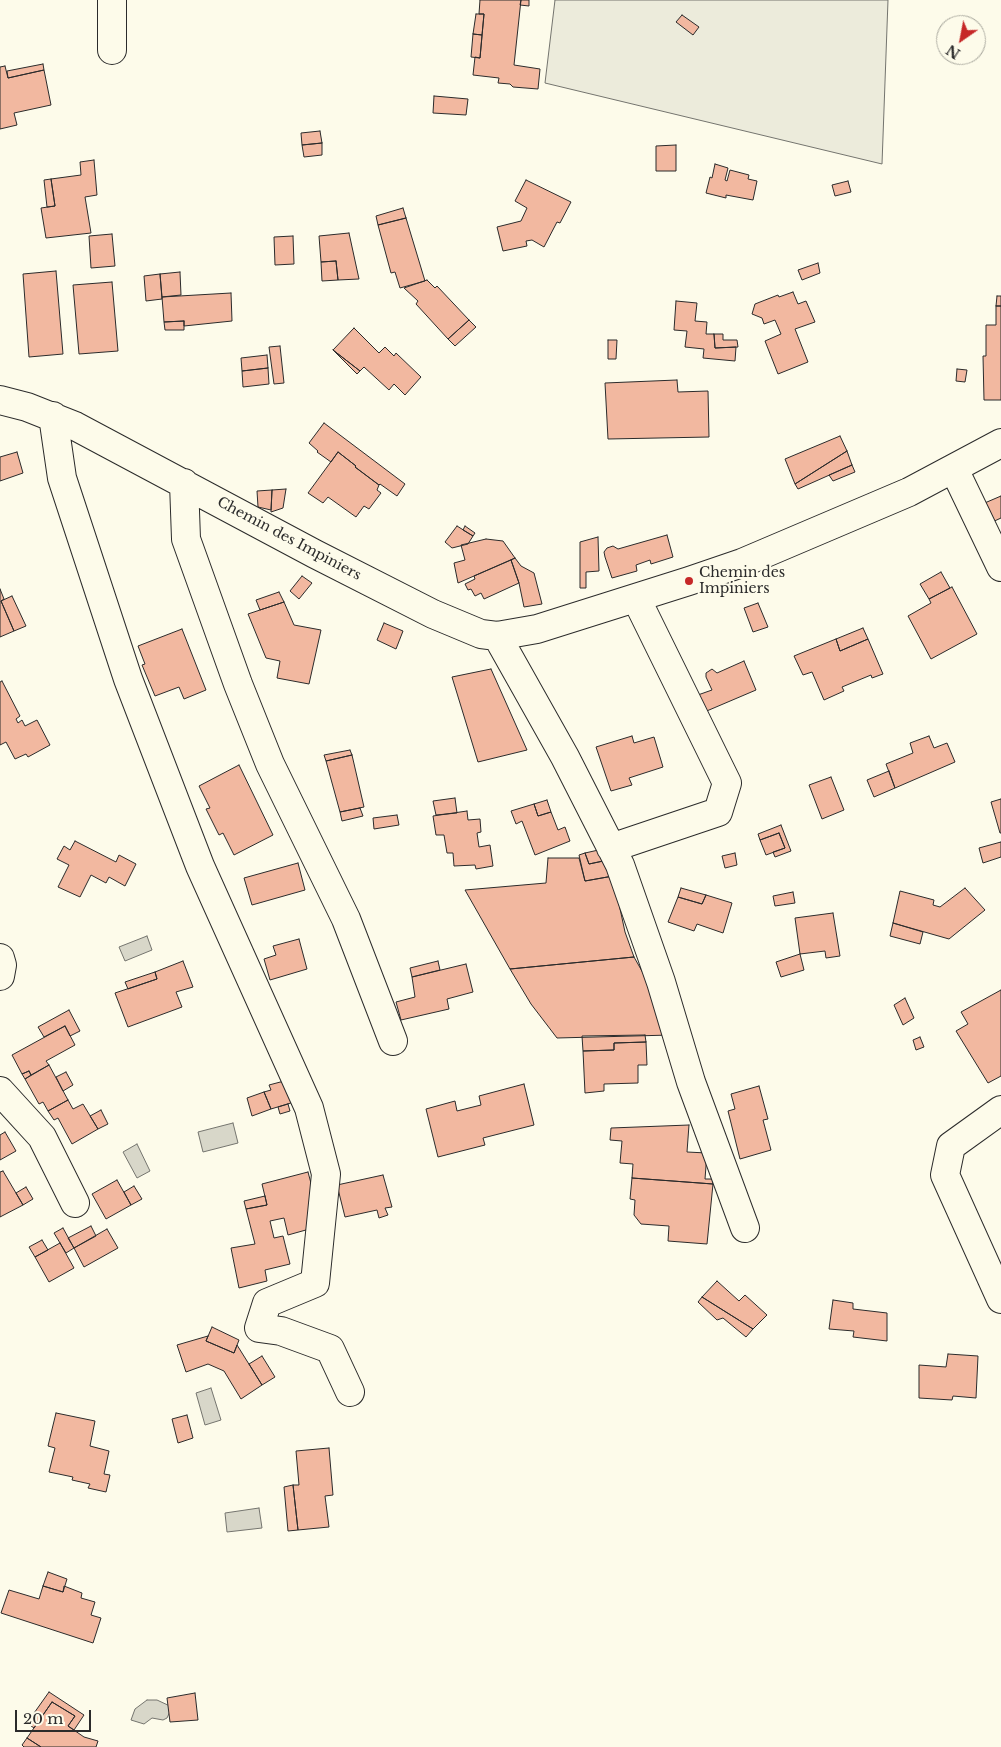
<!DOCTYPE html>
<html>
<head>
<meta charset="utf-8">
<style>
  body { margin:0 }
  #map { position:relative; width:1001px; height:1747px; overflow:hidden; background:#fdfbea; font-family:"Libre Baskerville",serif }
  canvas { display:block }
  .north { position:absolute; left:936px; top:15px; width:50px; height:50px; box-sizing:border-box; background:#fdfbea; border:1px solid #a9a89e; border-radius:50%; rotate:213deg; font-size:14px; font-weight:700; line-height:20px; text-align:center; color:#2b2b2b }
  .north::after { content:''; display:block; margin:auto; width:18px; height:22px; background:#c62828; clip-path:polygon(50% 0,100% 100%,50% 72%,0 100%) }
  .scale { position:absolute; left:15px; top:1710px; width:76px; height:22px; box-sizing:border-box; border:2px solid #2b2b2b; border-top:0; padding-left:6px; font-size:15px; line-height:18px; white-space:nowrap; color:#2b2b2b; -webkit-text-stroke:4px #fdfbea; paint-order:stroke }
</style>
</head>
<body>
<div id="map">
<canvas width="1001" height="1747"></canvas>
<div class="north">N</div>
<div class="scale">20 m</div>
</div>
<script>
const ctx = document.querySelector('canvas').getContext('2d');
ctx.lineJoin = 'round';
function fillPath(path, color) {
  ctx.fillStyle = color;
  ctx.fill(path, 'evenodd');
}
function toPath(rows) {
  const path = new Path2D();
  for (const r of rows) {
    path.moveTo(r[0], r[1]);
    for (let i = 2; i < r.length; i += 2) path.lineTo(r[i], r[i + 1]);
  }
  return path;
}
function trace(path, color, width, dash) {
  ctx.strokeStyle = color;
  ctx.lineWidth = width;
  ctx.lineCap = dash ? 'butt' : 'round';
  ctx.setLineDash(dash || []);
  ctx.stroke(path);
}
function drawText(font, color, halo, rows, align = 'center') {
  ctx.font = font + ' "Libre Baskerville",serif';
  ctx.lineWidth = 4;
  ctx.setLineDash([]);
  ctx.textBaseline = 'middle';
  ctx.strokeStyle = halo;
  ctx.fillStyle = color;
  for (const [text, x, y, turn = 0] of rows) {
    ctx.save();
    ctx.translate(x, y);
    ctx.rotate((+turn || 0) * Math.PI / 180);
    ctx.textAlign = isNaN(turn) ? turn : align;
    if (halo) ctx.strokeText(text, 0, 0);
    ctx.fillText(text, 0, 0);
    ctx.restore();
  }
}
const green = toPath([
  [555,0,888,0,882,164,545,83,555,0]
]);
const water = toPath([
  [147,936,152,950,125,961,119,947,147,936],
  [233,1123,238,1143,203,1152,198,1132,233,1123],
  [137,1144,150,1171,137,1178,123,1152,137,1144],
  [211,1388,221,1420,205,1425,196,1393,211,1388],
  [259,1508,262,1528,227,1532,225,1513,259,1508],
  [147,1700,157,1700,172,1707,167,1718,163,1720,152,1718,144,1724,131,1720,135,1709,147,1700]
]);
const building = toPath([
  [480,0,521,0,514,65,540,69,538,89,513,87,510,84,498,83,499,78,473,75,475,57,480,58,484,14,479,14,480,0],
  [521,0,529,0,529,6,520,5,521,0],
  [476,14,484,14,482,35,473,34,476,14],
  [682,15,699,27,693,35,676,22,682,15],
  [473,34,482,35,480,58,471,57,473,34],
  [43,64,44,70,8,78,7,71,43,64],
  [5,66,8,78,44,70,51,105,14,113,17,125,0,129,0,67,5,66],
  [434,96,468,99,466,115,433,113,434,96],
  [320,131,322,143,302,145,301,133,320,131],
  [322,143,322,155,304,157,302,145,322,143],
  [676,145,676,171,656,171,656,146,676,145],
  [94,160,97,195,85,197,91,233,46,238,41,208,55,206,51,179,81,175,80,162,94,160],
  [715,164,728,168,725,180,727,181,730,170,749,175,748,179,757,181,753,200,726,195,726,198,706,193,710,177,712,178,715,164],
  [51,179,55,206,47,207,44,180,51,179],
  [526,180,571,202,560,223,557,222,544,247,532,240,526,241,527,246,503,251,497,227,521,221,527,208,515,201,526,180],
  [848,181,851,192,835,196,832,185,848,181],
  [403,208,406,218,378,225,376,216,403,208],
  [406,218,425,281,400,288,395,272,391,273,378,225,406,218],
  [349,233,359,279,338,280,336,261,321,262,319,236,349,233],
  [112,234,115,266,91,268,89,236,112,234],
  [293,236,294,264,275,265,274,237,293,236],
  [336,261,338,280,322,281,321,262,336,261],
  [818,263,820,273,802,280,798,270,818,263],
  [56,271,63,354,29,357,23,274,56,271],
  [180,272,181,295,162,297,160,274,180,272],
  [160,274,162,299,146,301,144,276,160,274],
  [427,280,435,288,437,286,469,320,448,339,416,304,418,301,404,288,427,280],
  [112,282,118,351,79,354,73,285,112,282],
  [793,292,798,304,806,301,815,322,795,329,808,362,778,374,765,341,781,334,775,320,764,324,762,318,752,314,755,304,778,295,779,297,793,292],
  [231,293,232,321,184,326,184,321,164,322,162,297,231,293],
  [997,296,1001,296,1001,306,996,306,997,296],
  [676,301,697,303,695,321,707,322,706,334,714,334,715,348,736,347,735,361,703,358,704,349,685,347,687,331,674,330,676,301],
  [996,306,1001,306,1001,400,984,400,983,356,986,356,986,325,996,325,996,306],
  [469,320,476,327,455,346,448,339,469,320],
  [184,321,184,330,165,330,164,322,184,321],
  [354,328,379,353,385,347,394,356,396,353,421,377,405,395,394,384,389,390,364,367,360,371,333,350,354,328],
  [714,334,723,334,723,340,737,340,738,347,715,348,714,334],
  [608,340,617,340,616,359,608,359,608,340],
  [280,346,284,383,274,384,269,347,280,346],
  [333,350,360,371,357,374,333,350],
  [267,355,268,368,242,371,241,358,267,355],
  [268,368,269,384,243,387,242,371,268,368],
  [957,369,967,370,965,382,956,381,957,369],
  [677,380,678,392,708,391,709,437,608,439,605,383,677,380],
  [324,423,405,484,397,496,380,484,379,485,355,467,356,466,338,452,331,462,317,452,318,451,309,443,324,423],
  [840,436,847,451,795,484,785,459,840,436],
  [847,451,852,465,798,489,795,484,847,451],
  [17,452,23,473,0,481,0,457,17,452],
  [338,452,356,466,355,467,379,485,377,490,381,493,369,509,364,506,356,517,328,497,323,503,308,493,338,452],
  [852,465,855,472,833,481,829,475,852,465],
  [286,489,283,508,271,512,272,490,286,489],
  [272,490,271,510,258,507,257,491,272,490],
  [1001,496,1001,518,988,524,980,505,1001,496],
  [457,526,473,536,468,544,452,548,445,542,457,526],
  [465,526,475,533,473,536,463,530,465,526],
  [667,535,673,557,651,564,650,560,636,565,637,571,612,578,605,557,604,552,607,548,613,546,618,549,667,535],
  [598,537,599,571,586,572,586,588,580,588,580,542,598,537],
  [486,539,503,541,515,558,458,583,454,563,465,560,461,545,486,539],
  [515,558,521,566,534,573,542,604,524,607,519,583,511,560,515,558],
  [511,560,519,583,484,599,481,593,475,596,471,589,468,590,465,584,475,579,474,576,511,560],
  [941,572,950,588,929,599,920,584,941,572],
  [302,576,312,583,299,599,290,591,302,576],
  [952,587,977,634,931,659,908,616,931,603,929,599,952,587],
  [0,589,4,599,1,601,14,631,0,637,0,589],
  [279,592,284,602,260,610,256,600,279,592],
  [12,596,26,626,14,631,1,601,12,596],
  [284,602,294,625,321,630,309,684,277,678,280,661,266,658,248,614,284,602],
  [758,603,768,627,753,632,744,608,758,603],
  [384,623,403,631,396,649,377,640,384,623],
  [863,628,868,639,840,651,836,639,863,628],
  [182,629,206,690,184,699,179,687,155,696,142,665,145,664,138,646,182,629],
  [836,639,840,651,868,639,883,674,872,678,871,675,842,687,844,691,824,700,812,672,803,675,794,656,836,639],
  [744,661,756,690,702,713,695,696,712,690,706,677,706,673,712,669,717,673,744,661],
  [491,669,527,750,478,762,452,677,491,669],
  [2,681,20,716,16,719,18,723,22,720,25,726,37,720,50,745,28,757,26,754,15,759,6,742,0,745,0,682,2,681],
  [632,736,634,743,654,737,663,767,629,778,632,785,611,791,596,747,632,736],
  [929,736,934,748,947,743,955,762,895,788,886,764,913,753,910,743,929,736],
  [350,750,352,755,326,761,324,755,350,750],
  [352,755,364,807,340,812,326,761,352,755],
  [239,765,273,835,234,855,223,833,219,835,206,809,210,808,199,786,239,765],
  [889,771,895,788,874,797,867,780,889,771],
  [831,777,844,810,822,819,809,785,831,777],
  [455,798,457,813,436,815,433,801,455,798],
  [1001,799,1001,833,1000,833,991,802,1001,799],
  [547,800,551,812,538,816,534,804,547,800],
  [534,804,538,816,551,812,558,830,565,827,570,841,535,855,522,821,516,824,511,811,534,804],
  [360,808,363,816,342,821,340,812,360,808],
  [467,811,468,820,480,819,481,832,477,833,479,847,490,845,493,866,476,869,475,865,454,866,453,853,447,853,444,835,436,835,433,816,467,811],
  [397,815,399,825,374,829,373,818,397,815],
  [781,825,791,851,775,857,773,852,785,848,779,833,760,840,758,834,781,825],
  [779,833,785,848,766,855,760,840,779,833],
  [75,841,116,862,119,855,136,864,125,886,109,877,106,883,91,875,80,897,58,887,69,865,57,859,64,846,70,850,75,841],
  [1001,842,1001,857,983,863,979,848,1001,842],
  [603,849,608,860,589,864,585,853,603,849],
  [585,853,589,864,608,860,613,876,585,881,579,855,585,853],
  [735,853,737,865,725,868,722,856,735,853],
  [548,858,579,858,585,881,613,876,625,932,634,957,510,969,465,890,546,883,548,858],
  [298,863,305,890,252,905,244,878,298,863],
  [681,888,706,895,702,904,678,897,681,888],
  [965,888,985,910,949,939,893,923,900,891,934,900,933,905,940,907,965,888],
  [793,892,795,903,775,906,773,896,793,892],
  [706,895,732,903,723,933,697,924,694,931,668,922,678,897,702,904,706,895],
  [833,913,840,956,826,958,825,951,800,954,795,918,833,913],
  [893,923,923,932,920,944,890,936,893,923],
  [299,939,307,969,270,980,264,959,276,955,273,946,299,939],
  [800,954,804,970,781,977,776,962,800,954],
  [634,957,660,1003,671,1035,557,1038,531,1004,510,969,634,957],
  [183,961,193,987,176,992,182,1007,128,1027,115,993,157,979,155,972,183,961],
  [438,961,440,970,412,977,410,968,438,961],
  [466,964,473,992,447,999,449,1009,401,1020,396,1002,415,997,412,977,466,964],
  [155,972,157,979,128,989,125,982,155,972],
  [1001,990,1001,1076,988,1083,956,1031,968,1024,961,1012,1001,990],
  [905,998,914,1018,903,1025,894,1005,905,998],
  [69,1010,80,1031,70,1036,65,1026,44,1037,38,1027,69,1010],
  [65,1026,75,1045,46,1061,49,1065,31,1075,29,1071,22,1074,12,1055,65,1026],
  [645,1035,646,1042,614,1043,614,1050,583,1051,582,1036,645,1035],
  [920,1037,924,1047,916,1050,913,1040,920,1037],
  [646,1042,647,1065,638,1065,638,1083,604,1084,604,1091,585,1093,583,1051,614,1050,614,1043,646,1042],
  [49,1065,68,1100,48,1111,43,1102,39,1104,25,1079,49,1065],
  [29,1071,31,1075,25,1079,22,1074,29,1071],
  [66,1072,73,1085,63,1091,56,1077,66,1072],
  [288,1080,294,1102,271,1109,264,1092,271,1090,269,1085,288,1080],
  [524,1084,534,1125,483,1138,485,1145,438,1157,426,1109,455,1101,457,1111,481,1105,479,1096,524,1084],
  [759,1086,768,1119,763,1120,771,1150,740,1159,728,1111,735,1109,731,1094,759,1086],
  [264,1092,271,1109,252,1116,247,1098,264,1092],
  [68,1100,73,1109,83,1104,98,1129,72,1144,58,1118,54,1120,48,1111,68,1100],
  [288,1104,290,1111,280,1114,278,1107,288,1104],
  [101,1110,108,1124,98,1129,90,1116,101,1110],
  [689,1125,687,1152,707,1153,705,1179,713,1179,713,1184,632,1178,633,1164,620,1163,622,1141,610,1140,611,1128,689,1125],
  [5,1132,16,1151,0,1160,0,1135,5,1132],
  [3,1171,23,1205,0,1217,0,1172,3,1171],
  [308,1172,316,1202,309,1203,313,1228,288,1235,284,1218,270,1221,274,1238,283,1236,290,1264,265,1270,267,1281,239,1288,231,1248,255,1244,246,1209,267,1205,262,1184,308,1172],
  [383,1175,392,1207,385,1208,388,1215,379,1218,377,1210,345,1217,337,1185,383,1175],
  [632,1178,713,1184,707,1244,668,1241,669,1226,641,1224,634,1215,635,1200,630,1199,632,1178],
  [117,1180,131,1205,106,1219,92,1194,117,1180],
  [134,1186,142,1199,131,1205,124,1192,134,1186],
  [26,1187,33,1199,23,1205,16,1193,26,1187],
  [265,1196,267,1205,246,1209,244,1201,265,1196],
  [91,1226,96,1236,74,1248,68,1238,91,1226],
  [63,1228,74,1248,66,1253,54,1233,63,1228],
  [107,1229,118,1248,84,1267,74,1248,107,1229],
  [42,1240,48,1250,35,1257,29,1247,42,1240],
  [60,1243,74,1268,49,1282,35,1257,60,1243],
  [717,1281,739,1301,745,1295,767,1315,753,1329,702,1297,717,1281],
  [702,1297,753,1329,746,1337,723,1318,717,1320,698,1302,702,1297],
  [833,1300,853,1303,853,1309,887,1313,887,1341,853,1337,854,1331,829,1329,833,1300],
  [212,1327,239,1340,234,1353,206,1341,212,1327],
  [208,1336,206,1341,234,1353,237,1345,262,1385,241,1399,224,1371,208,1364,186,1372,177,1345,208,1336],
  [948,1354,978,1356,976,1398,953,1396,952,1400,919,1398,919,1365,946,1367,948,1354],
  [262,1356,275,1377,262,1385,249,1364,262,1356],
  [56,1413,95,1421,90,1446,109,1451,104,1474,110,1475,106,1492,88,1488,90,1484,72,1480,73,1477,49,1472,55,1448,48,1446,56,1413],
  [187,1415,193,1438,178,1443,172,1419,187,1415],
  [329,1448,333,1495,325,1496,329,1527,298,1530,293,1485,299,1485,296,1451,329,1448],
  [293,1485,298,1530,288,1531,284,1487,293,1485],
  [48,1572,67,1579,63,1592,43,1586,48,1572],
  [43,1586,63,1592,64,1586,82,1593,81,1598,95,1602,91,1615,101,1618,93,1643,1,1613,9,1590,39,1599,43,1586],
  [49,1692,84,1715,74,1730,68,1726,75,1716,52,1702,34,1728,27,1723,49,1692],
  [195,1693,198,1720,170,1722,167,1698,195,1693],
  [52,1702,75,1716,68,1726,84,1737,98,1741,96,1747,41,1747,27,1738,52,1702],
  [27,1738,41,1747,24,1747,22,1745,27,1738]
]);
const minor = toPath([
  [112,50,112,0],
  [0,400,27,407,75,426,315,554,433,614,481,634,497,636,537,629,689,581,742,563,909,492,1001,443],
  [53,416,62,478,128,679,200,866,309,1108,326,1174,315,1283,267,1303,259,1328,281,1331,330,1349,350,1392],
  [954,469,1001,567],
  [184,483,186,539,238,684,270,764,346,919,393,1041],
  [497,636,565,757,620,865,661,982,691,1082,745,1228],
  [611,848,718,812,727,783,636,598],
  [0,958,2,965,0,976],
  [0,1091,42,1137,75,1203],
  [1001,1110,951,1146,945,1175,1001,1299]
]);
const markers = [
  [689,581,5,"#c62828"]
];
const streetNames = [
  ["Chemin des Impiniers",289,539,28]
];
const poiNames = [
  ["Chemin des",699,573],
  ["Impiniers",699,589]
];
fillPath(green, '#ecebdb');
trace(green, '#74746e', 1);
fillPath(water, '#d8d7c9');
trace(water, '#74746e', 1);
fillPath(building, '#f2b8a0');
trace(building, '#2b2b2b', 1);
trace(minor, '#2b2b2b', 30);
trace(minor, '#fdfbea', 28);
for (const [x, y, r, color] of markers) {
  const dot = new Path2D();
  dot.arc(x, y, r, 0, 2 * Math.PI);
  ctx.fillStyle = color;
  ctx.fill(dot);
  trace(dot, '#fdfbea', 2);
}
drawText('14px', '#2b2b2b', '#fdfbea', streetNames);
drawText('14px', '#2b2b2b', '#fdfbea', poiNames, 'left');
</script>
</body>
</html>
